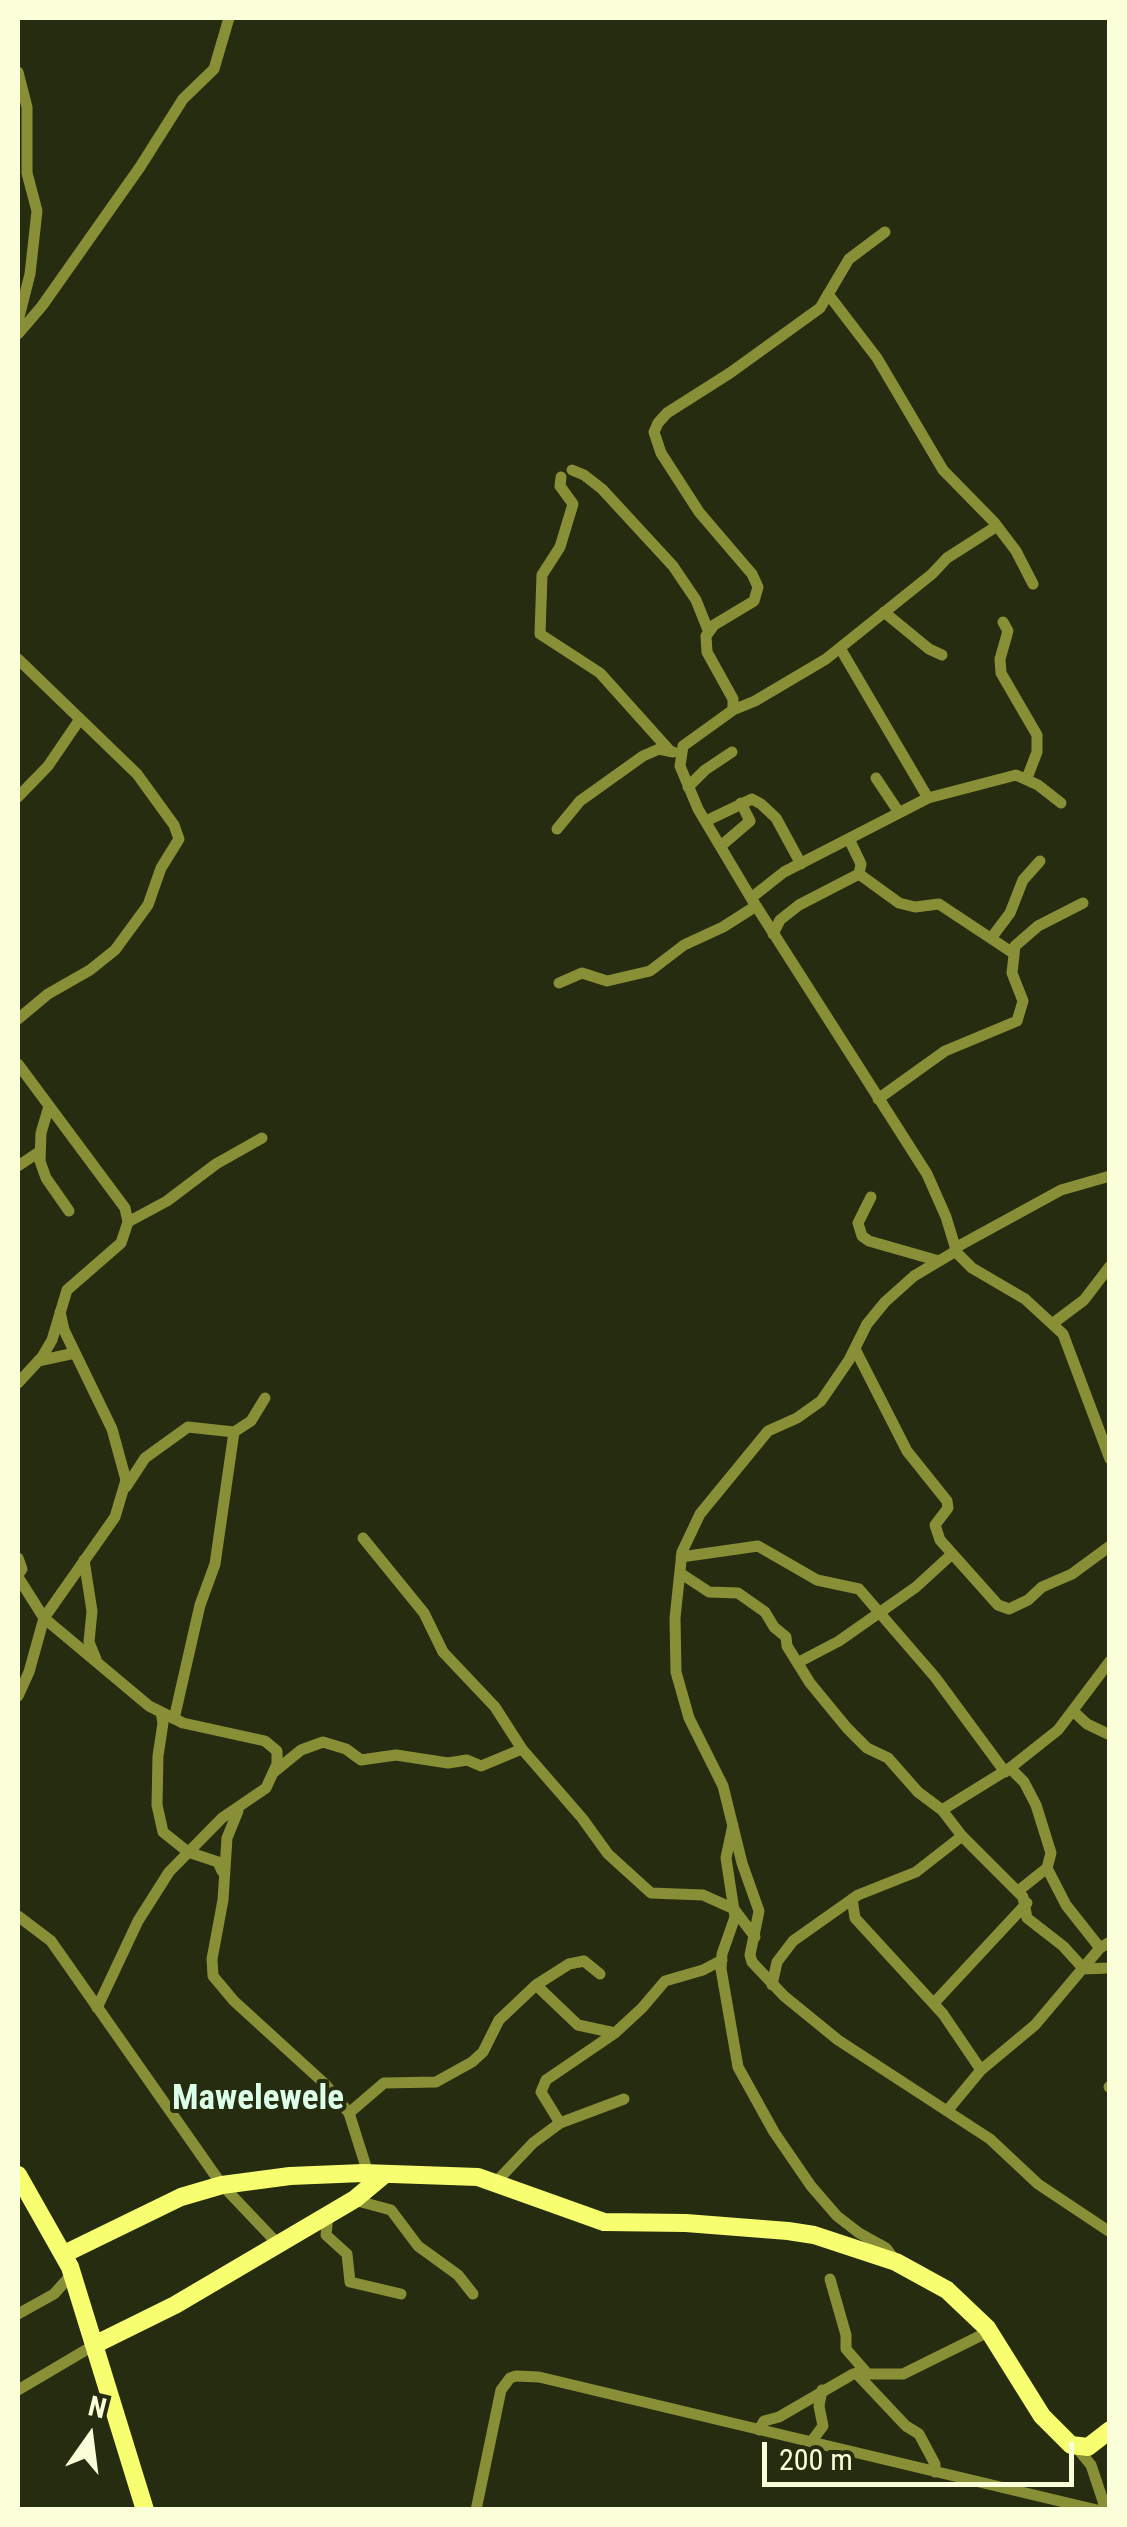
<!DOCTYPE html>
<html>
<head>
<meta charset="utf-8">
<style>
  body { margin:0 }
  #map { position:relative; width:1127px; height:2527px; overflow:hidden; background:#262c0f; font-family:"Roboto Condensed",sans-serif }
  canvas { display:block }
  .frame { position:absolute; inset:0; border:20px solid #faffd9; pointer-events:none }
  .north { position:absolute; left:40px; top:2387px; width:100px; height:100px; -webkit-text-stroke:8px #262c0f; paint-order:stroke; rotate:14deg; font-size:28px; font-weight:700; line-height:40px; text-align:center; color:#faffd9 }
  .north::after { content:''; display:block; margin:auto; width:35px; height:45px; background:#faffd9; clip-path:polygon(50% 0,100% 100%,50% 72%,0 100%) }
  .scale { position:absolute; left:762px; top:2442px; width:312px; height:45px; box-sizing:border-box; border:5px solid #faffd9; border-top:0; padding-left:12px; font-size:30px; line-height:35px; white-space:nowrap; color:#faffd9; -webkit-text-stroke:8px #262c0f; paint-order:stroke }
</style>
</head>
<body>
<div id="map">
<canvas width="1127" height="2527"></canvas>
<div class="frame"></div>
<div class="north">N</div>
<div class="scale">200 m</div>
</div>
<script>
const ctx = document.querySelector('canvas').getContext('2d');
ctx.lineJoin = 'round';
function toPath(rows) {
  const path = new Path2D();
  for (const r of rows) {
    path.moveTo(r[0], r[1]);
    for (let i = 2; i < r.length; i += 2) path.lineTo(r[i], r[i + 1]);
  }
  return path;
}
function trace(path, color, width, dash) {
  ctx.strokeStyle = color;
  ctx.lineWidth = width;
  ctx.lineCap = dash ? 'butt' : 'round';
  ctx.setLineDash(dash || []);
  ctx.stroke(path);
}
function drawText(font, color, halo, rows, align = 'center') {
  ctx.font = font + ' "Roboto Condensed",sans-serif';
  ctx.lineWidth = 8;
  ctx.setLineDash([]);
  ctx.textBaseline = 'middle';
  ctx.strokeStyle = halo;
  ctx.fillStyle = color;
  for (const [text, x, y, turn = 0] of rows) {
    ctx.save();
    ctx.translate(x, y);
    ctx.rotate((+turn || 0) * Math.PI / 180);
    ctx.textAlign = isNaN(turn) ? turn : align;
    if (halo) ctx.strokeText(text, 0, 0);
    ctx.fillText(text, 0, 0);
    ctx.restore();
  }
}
const street = toPath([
  [18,72,27,107,27,173,37,211,30,274,18,321],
  [885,232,849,259,820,308,730,373,667,413,658,423,654,432,661,453,699,512,752,574,758,587,754,601,714,625,706,636,707,652,733,699,733,710,683,746,680,766,698,809,751,898,927,1174,946,1217,957,1253,972,1268,1025,1299,1063,1334,1110,1459],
  [828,294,877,358,943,470,994,522,1016,551,1033,584],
  [18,334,42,306,140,167,183,99,214,69,229,18],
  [572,470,584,475,602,489,673,566,696,600,708,630],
  [561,477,560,486,573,504,560,547,542,575,540,634,600,673,670,751],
  [884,612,929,649,942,655],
  [1003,622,1008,631,1000,659,1001,673,1037,735,1037,752,1027,778],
  [840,648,928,798],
  [18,659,137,774,174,825,179,839,161,868,148,905,115,950,90,970,48,994,18,1019],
  [733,710,755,701,826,659,932,574,947,558,997,526],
  [876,778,898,811],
  [688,787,705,770,732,752],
  [18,797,48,766,80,719],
  [706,821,752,799,761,804,776,818,801,864],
  [557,829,580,801,643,756,659,749,673,752],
  [722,845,750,821,741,803],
  [859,874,899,903,915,907,939,904,1013,953],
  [751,898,784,872,928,798,1016,775,1038,785,1061,803],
  [773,934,780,920,799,905,859,874,861,864,849,839],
  [992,937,1010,913,1023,880,1040,861],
  [559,983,582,973,607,981,650,971,684,945,723,927,756,906],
  [18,1064,125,1208,128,1222,121,1243,67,1290,52,1340,42,1357,18,1383],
  [878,1099,945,1051,1017,1021,1023,1001,1012,973,1015,946,1038,926,1083,903],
  [49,1106,41,1133,40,1161,46,1178,69,1211],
  [18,1166,39,1152],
  [871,1197,858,1223,862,1236,869,1241,939,1261],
  [128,1222,167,1201,216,1164,262,1138],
  [955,1248,1061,1190,1110,1176],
  [956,1251,914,1276,885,1302,867,1324,849,1360,821,1401,797,1418,768,1431,700,1514,682,1552,675,1618,676,1672,689,1718,723,1786,742,1863,759,1911,750,1955,752,1962,784,1996,838,2040,990,2139,1038,2184,1110,2232],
  [1052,1324,1084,1300,1110,1266],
  [855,1349,907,1451,947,1501,948,1508,935,1525,940,1540,998,1605,1009,1609,1028,1600,1042,1587,1072,1574,1110,1546],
  [38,1361,75,1353],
  [126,1487,145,1458,188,1427,234,1432,251,1421,265,1398],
  [363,1538,424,1613,443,1652,495,1707,522,1749,582,1818,608,1854,651,1893,703,1895,734,1909,755,1937],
  [681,1557,758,1546,817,1580,859,1589,935,1677,1005,1772],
  [18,1558,22,1569,18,1575],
  [84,1560,92,1611,89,1642,96,1659],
  [680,1573,709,1592,738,1593,765,1612,774,1627,786,1637,787,1646,810,1683,847,1728,867,1748,888,1758,918,1792,942,1810,962,1836,1023,1897,1027,1918,1063,1946,1083,1968],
  [18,1577,44,1618,149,1706,183,1723,265,1741,277,1751,277,1764,266,1788,222,1818,169,1872,138,1921,97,2008],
  [799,1662,839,1641,916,1587,952,1554],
  [18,1696,29,1672,44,1618,115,1517,126,1480,112,1429,64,1330,60,1312],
  [1073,1711,1087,1724,1110,1735],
  [161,1712,163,1723,158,1756,157,1805,163,1832,188,1852,218,1862,222,1871],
  [174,1719,200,1605,215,1564,234,1432],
  [1010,1768,1024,1782,1036,1805,1051,1853,1047,1868,1018,1891],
  [274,1772,301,1750,323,1742,346,1749,361,1760,396,1755,448,1763,467,1760,481,1766,522,1749],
  [942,1810,1010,1768,1058,1730,1110,1661],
  [238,1811,227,1838,223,1900,212,1959,213,1976,234,2001,325,2084,349,2113,368,2173],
  [733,1825,726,1858,735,1917,722,1954,721,1969,738,2067,774,2132,811,2186,837,2216,859,2233,886,2248,895,2260],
  [1047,1868,1066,1905,1100,1948],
  [852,1899,855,1918,943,2014,981,2070],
  [18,1916,51,1941,222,2185,278,2244],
  [1082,1969,1110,1968],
  [536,1985,578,2025,615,2033],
  [772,1985,777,1962,793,1941,858,1895,916,1872,962,1836],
  [934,2003,1027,1903],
  [1109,2087,1110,2086],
  [947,2111,981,2070,1035,2025,1100,1948,1110,1942],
  [349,2113,384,2083,436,2082,472,2062,483,2052,499,2020,536,1985,569,1964,584,1961,600,1974],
  [560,2123,541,2092,546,2080,615,2033,642,2008,665,1981,703,1970,722,1960],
  [496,2182,533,2143,560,2123,624,2099],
  [354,2200,391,2210,418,2246,458,2275,473,2294],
  [328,2215,326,2235,347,2254,350,2282,401,2294],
  [830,2279,846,2335,846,2349,866,2372],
  [18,2314,54,2294,72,2274],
  [856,2373,906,2426,919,2434,935,2464,935,2472],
  [18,2390,96,2344],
  [759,2430,764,2421,779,2417,853,2374,903,2374,990,2331],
  [811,2442,823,2426,819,2406,822,2390],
  [1076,2447,1091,2465,1106,2510],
  [476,2510,501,2390,510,2378,516,2376,539,2377,1097,2510]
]);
const secondary = toPath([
  [18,2175,70,2267,145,2510],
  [64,2254,181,2197,222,2185,290,2176,363,2173,478,2177,604,2222,686,2223,788,2231,814,2235,896,2262,947,2290,987,2328,1042,2416,1071,2445,1088,2447,1110,2430],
  [96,2344,175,2305,355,2199,385,2174]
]);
const districtNames = [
  ["Mawelewele",258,2100]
];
trace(street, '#898f36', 11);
trace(secondary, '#f7ff70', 18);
drawText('bold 35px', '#dbffe9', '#262c0f', districtNames);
</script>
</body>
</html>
